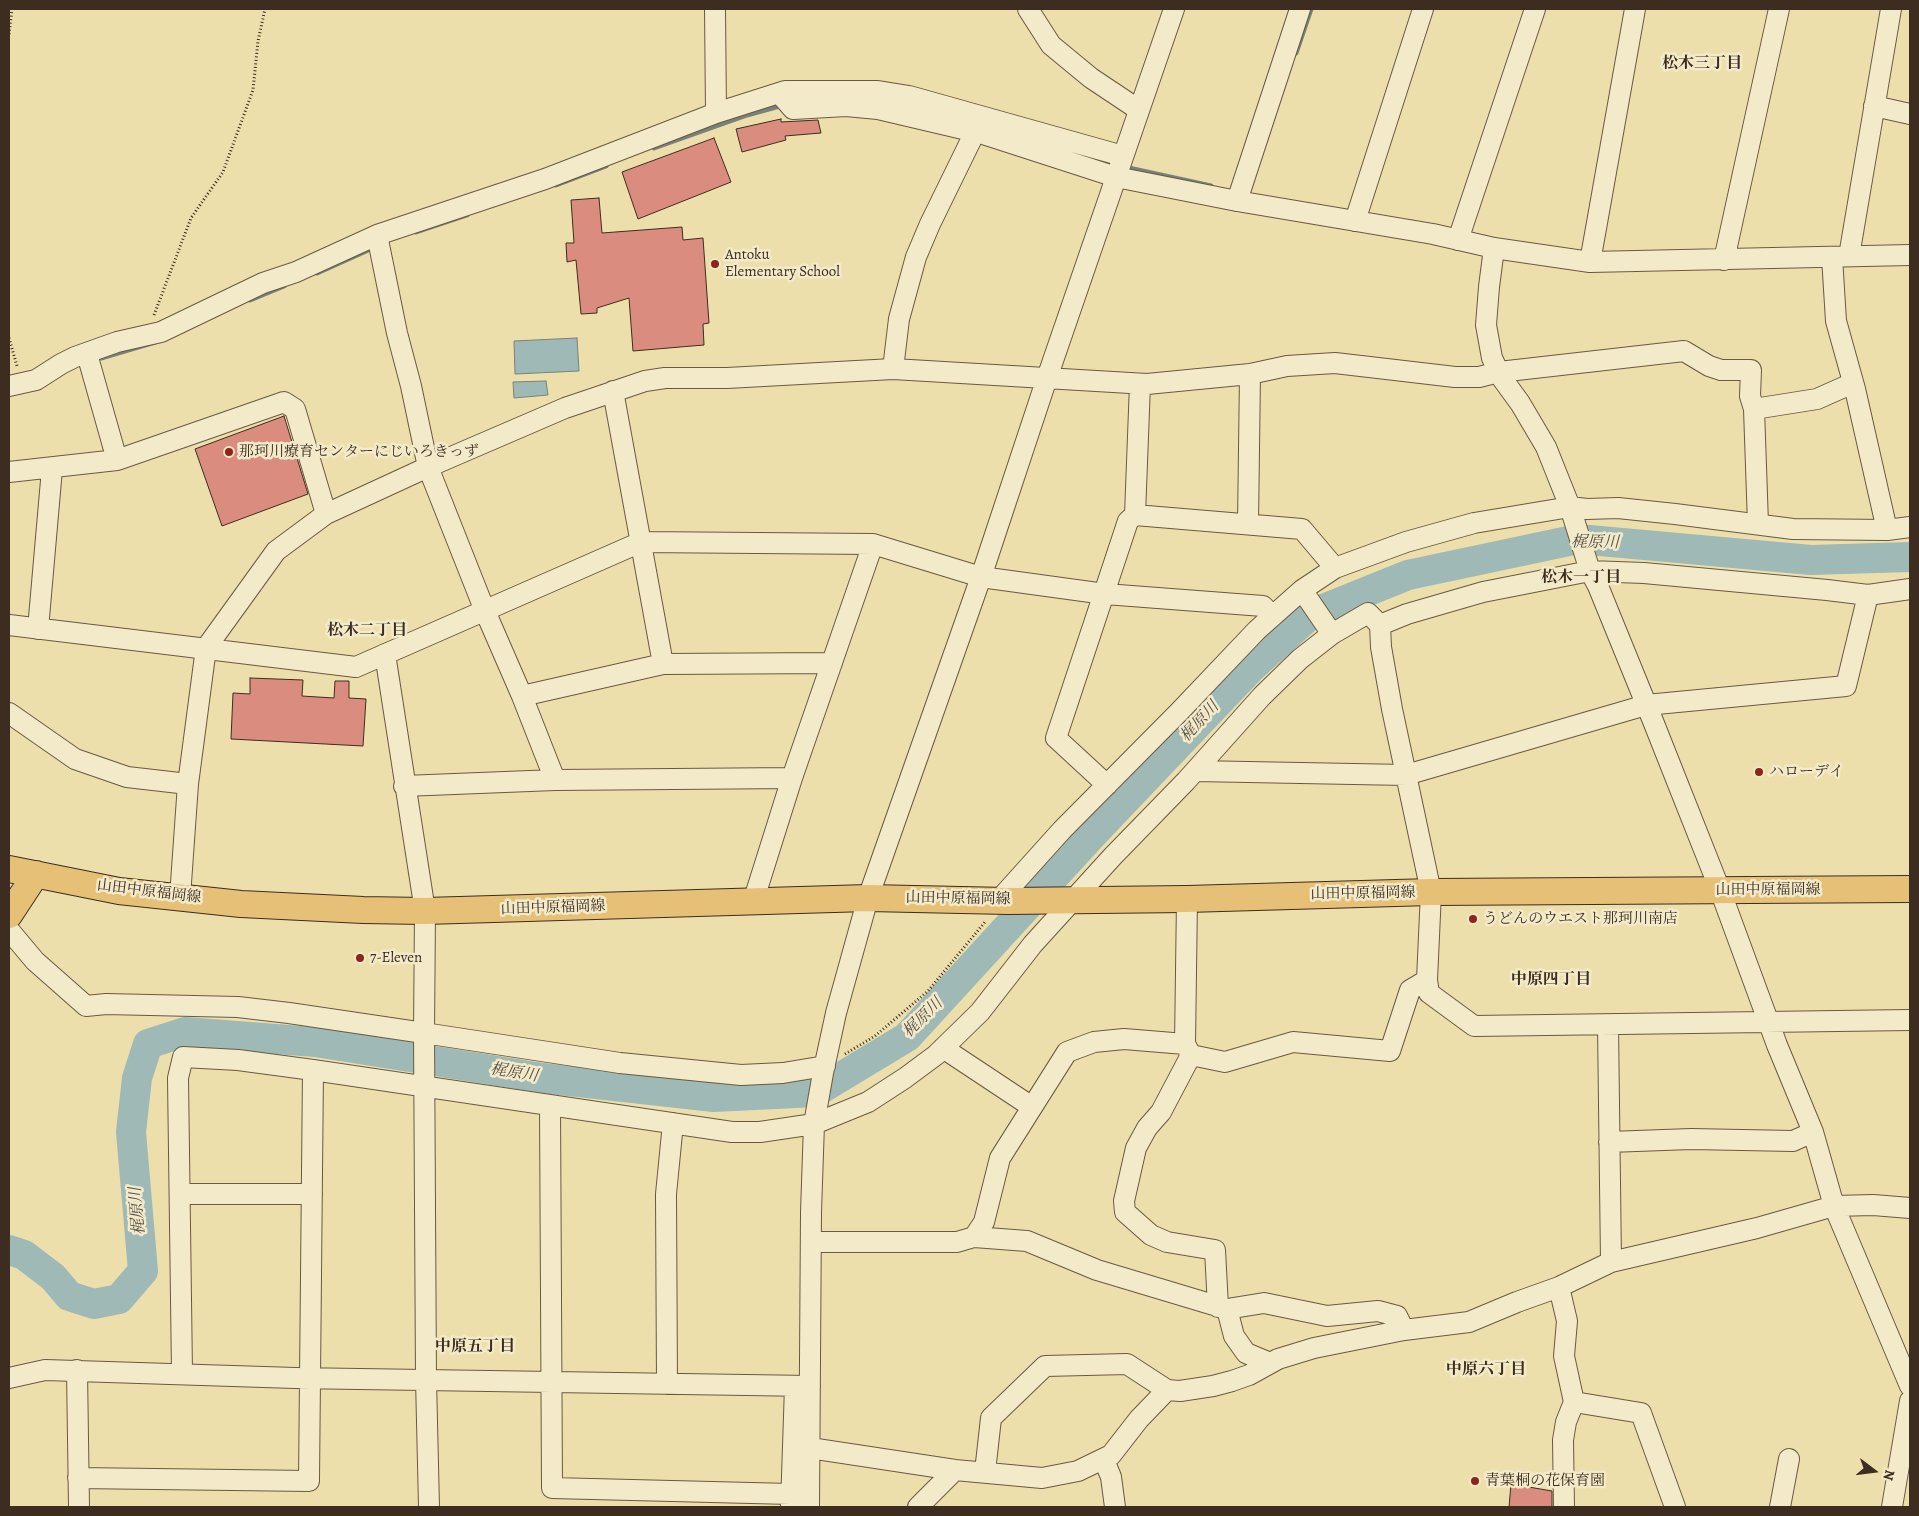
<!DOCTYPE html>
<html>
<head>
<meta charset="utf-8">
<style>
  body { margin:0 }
  #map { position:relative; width:1919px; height:1516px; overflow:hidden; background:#eddfac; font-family:Alegreya,serif }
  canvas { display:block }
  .frame { position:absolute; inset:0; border:10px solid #3d2c20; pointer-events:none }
  .north { position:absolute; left:1849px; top:1446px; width:50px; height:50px; -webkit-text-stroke:4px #f3eac9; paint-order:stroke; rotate:105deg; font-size:14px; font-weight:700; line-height:20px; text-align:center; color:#3d2c20 }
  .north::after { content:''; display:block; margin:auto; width:18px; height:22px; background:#3d2c20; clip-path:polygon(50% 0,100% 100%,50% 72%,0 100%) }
</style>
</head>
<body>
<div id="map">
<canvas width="1919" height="1516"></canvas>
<div class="frame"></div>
<div class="north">N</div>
</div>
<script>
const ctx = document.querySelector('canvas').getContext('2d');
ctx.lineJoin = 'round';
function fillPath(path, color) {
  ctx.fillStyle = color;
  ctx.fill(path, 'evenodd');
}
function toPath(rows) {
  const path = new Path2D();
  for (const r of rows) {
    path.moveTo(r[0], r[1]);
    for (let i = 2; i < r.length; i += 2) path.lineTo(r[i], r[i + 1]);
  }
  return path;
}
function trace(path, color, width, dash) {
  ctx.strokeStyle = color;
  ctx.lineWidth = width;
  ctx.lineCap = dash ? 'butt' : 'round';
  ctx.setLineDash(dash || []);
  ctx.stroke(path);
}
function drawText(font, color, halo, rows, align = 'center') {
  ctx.font = font + ' Alegreya,"Noto Serif JP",serif';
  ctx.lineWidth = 5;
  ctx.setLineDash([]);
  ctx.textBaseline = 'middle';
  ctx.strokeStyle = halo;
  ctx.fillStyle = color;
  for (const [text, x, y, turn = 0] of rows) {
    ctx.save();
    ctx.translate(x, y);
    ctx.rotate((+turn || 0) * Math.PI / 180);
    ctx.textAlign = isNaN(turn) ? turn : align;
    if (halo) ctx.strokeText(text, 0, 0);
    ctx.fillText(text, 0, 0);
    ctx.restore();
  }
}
const water = toPath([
  [577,338,579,371,515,374,514,341,577,338],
  [546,381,548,395,514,398,513,382,546,381]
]);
const stream = toPath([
  [1296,53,1311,9],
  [654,148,747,115,783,105],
  [1124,167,1211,186],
  [556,185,606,166],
  [416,232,467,215],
  [317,273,375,247],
  [250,300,284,286],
  [101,358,155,342]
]);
const river = toPath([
  [9,1250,24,1255,53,1277,69,1296,94,1304,119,1299,143,1271,131,1132,137,1078,148,1044,185,1032,315,1042,542,1078,714,1097,816,1092,907,1037,1093,834,1252,667,1311,614,1408,575,1578,539,1811,560,1910,557]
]);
const building = toPath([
  [781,119,781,122,818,120,821,133,785,136,786,140,742,152,736,129,781,119],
  [714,138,731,182,638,219,622,172,714,138],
  [599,198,602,233,682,227,683,240,703,238,709,323,703,324,704,345,633,351,629,298,597,308,597,313,581,314,576,260,567,262,566,243,574,243,571,200,599,198],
  [284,416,308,494,222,526,195,449,284,416],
  [250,678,303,680,302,696,334,698,335,681,349,681,349,698,366,699,363,746,231,739,233,693,250,694,250,678],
  [1511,1484,1552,1491,1552,1507,1509,1507,1511,1484]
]);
const path = toPath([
  [9,34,12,9],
  [154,315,191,218,223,172,253,90,258,41,265,9],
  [9,338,17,366],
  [845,1054,875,1036,928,991,985,922]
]);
const minor = toPath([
  [715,9,716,113],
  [1028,9,1051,45,1091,78,1139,110],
  [779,93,793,109,846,106,878,109,980,133,1116,177,1237,201,1433,234,1494,248,1489,287,1486,325,1492,358,1501,377,1520,403,1546,447,1570,507,1590,571,1598,586,1653,721,1720,890,1777,1045,1813,1132,1834,1206,1873,1205,1910,1208],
  [1874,106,1910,114],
  [1237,201,1300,9],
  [1355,221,1423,9],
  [377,235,397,333,411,386,428,467,485,611,522,696,555,780],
  [1458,240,1535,9],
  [1494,248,1590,262,1910,255],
  [1849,256,1891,9],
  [1832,257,1836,321,1855,389,1887,530],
  [1724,260,1779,9],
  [1590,262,1635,9],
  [87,354,117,460],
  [893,369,899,319,916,257,930,224,975,132],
  [1140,384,1135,515,1302,529,1335,568],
  [9,386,36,380,61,364,75,357,117,342,161,332,263,283,296,272,377,235,545,179,716,113,785,91,878,91,909,96,1123,156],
  [613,391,663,664],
  [1754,409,1817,399,1853,383],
  [9,472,117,460,284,402,295,409,326,514],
  [1248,524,1250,374],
  [1302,590,1332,634],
  [9,625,356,667,641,542,873,544,981,577,1105,594,1263,606,1272,616],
  [1380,625,1407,614,1483,592,1590,571,1644,573,1827,590,1868,595,1910,589],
  [38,629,52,469],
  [385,654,425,911,424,1033,620,1063,741,1075,783,1073,825,1066],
  [522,696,663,664,832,663],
  [9,713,75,759,127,777,188,784],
  [1195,771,1406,775,1646,705,1846,686,1868,595],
  [1107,785,1056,738,1128,521,1135,515],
  [404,786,555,780,792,778],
  [180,897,188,784,206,648,276,551,326,514,428,467,565,408,645,381,665,378,727,378,893,369,1147,384,1250,374,1287,366,1335,363,1455,377,1479,377,1499,372,1684,351,1709,366,1721,370,1751,370,1750,396,1754,409,1758,524],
  [1187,899,1185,1044,1191,1055,1225,1062,1293,1042,1390,1051,1410,990,1427,980],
  [999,900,1062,830,1179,712,1257,630,1302,590,1335,568,1406,542,1474,523,1570,507,1587,509,1618,508,1675,514,1793,529,1887,530,1910,527],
  [753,902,792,778,873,544],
  [9,930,35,961,86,1006,106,1004,238,1007,289,1013,424,1033,426,1379,429,1507],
  [1608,1025,1611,1262],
  [943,1048,1032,1107],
  [1191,1055,1161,1112,1147,1128,1136,1148,1124,1201,1125,1212,1151,1235,1167,1242,1215,1250,1218,1307],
  [550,1105,552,1488,791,1494],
  [1609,1142,1691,1139,1793,1141,1813,1132],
  [180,1194,312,1194],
  [974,1237,1027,1241,1097,1270,1227,1309,1264,1303,1327,1316,1378,1311,1397,1316,1404,1330],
  [811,1242,957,1242,974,1237,984,1222,1000,1158,1067,1052,1094,1042,1124,1039,1185,1044],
  [1559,1287,1567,1321,1564,1356,1574,1402,1566,1422,1563,1440,1564,1507],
  [1227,1309,1234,1336,1246,1353,1270,1363],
  [77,1370,79,1507],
  [182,1373,178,1078,183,1057,238,1060,313,1070,732,1132,760,1132,814,1124,868,1102,905,1078,936,1055,980,1012,1033,944,1113,856,1186,781,1262,696,1300,659,1332,634,1368,613,1380,625,1381,647,1392,709,1431,892,1427,980,1429,993,1474,1026,1910,1020],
  [9,1378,45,1370,295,1378,810,1386],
  [667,1384,666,1194,673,1123],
  [1574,1402,1641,1413,1675,1507],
  [810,1448,955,1470,1042,1478,1078,1471,1111,1455,1139,1419,1167,1390,1180,1391,1213,1386,1232,1381,1249,1375,1278,1359,1314,1348,1404,1330,1469,1322,1517,1302,1559,1287,1611,1262,1757,1228,1834,1206,1910,1386],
  [1104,1460,1111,1477,1115,1507],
  [985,1472,991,1418,1045,1366,1127,1364,1167,1390],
  [78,1478,309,1481,313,1070],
  [791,1506,795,1386],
  [809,1507,811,1212,814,1124,823,1073,836,1013,868,898,981,577,1047,378,1174,9],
  [918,1507,955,1470],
  [1780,1507,1789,1459],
  [1892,1507,1910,1401]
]);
const major = toPath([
  [9,869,119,891,241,904,363,910,425,911,868,898,1008,901,1187,899,1431,892,1910,889],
  [9,915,36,874]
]);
const markers = [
  [715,264,5,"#8f2418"],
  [229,452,5,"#8f2418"],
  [1759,772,5,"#8f2418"],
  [1473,919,5,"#8f2418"],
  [360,958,5,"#8f2418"],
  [1475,1481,5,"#8f2418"]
];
const poiNames = [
  ["Antoku",725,255],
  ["Elementary School",725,272],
  ["那珂川療育センターにじいろきっず",239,452],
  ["ハローデイ",1769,772],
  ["うどんのウエスト那珂川南店",1483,919],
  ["7-Eleven",370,958],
  ["青葉桐の花保育園",1485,1481]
];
const streetNames = [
  ["山田中原福岡線",1768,890],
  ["山田中原福岡線",149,892,7],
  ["山田中原福岡線",1363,894,-1],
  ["山田中原福岡線",958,899,1],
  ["山田中原福岡線",553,908,-2]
];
const neighbourhoodNames = [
  ["松木三丁目",1702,64],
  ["松木一丁目",1581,578],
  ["松木二丁目",367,631],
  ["中原四丁目",1551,980],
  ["中原五丁目",475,1347],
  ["中原六丁目",1486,1370]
];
const waterNames = [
  ["梶原川",1595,543,1],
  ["梶原川",1200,722,-47],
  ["梶原川",923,1018,-45],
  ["梶原川",514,1073,9],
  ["梶原川",138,1211,-95]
];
fillPath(water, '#9fb9b6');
trace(water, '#78817a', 1);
trace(stream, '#78817a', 5);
trace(river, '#9fb9b6', 30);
fillPath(building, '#da8c7e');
trace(building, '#3d2c20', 1);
trace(minor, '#695943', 22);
trace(major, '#3d2c20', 28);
trace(path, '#3d2c20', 3, [1, 2.5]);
trace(minor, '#f3eac9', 20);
trace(major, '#e6c076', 26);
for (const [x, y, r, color] of markers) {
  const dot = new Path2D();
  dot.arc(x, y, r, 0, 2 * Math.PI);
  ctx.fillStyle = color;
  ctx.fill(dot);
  trace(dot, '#f3eac9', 2);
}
drawText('15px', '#3d2c20', '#f3eac9', poiNames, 'left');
drawText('15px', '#3d2c20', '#f3eac9', streetNames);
drawText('bold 16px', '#3d2c20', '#f3eac9', neighbourhoodNames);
drawText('italic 16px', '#564f46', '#f3eac9', waterNames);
</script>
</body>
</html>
